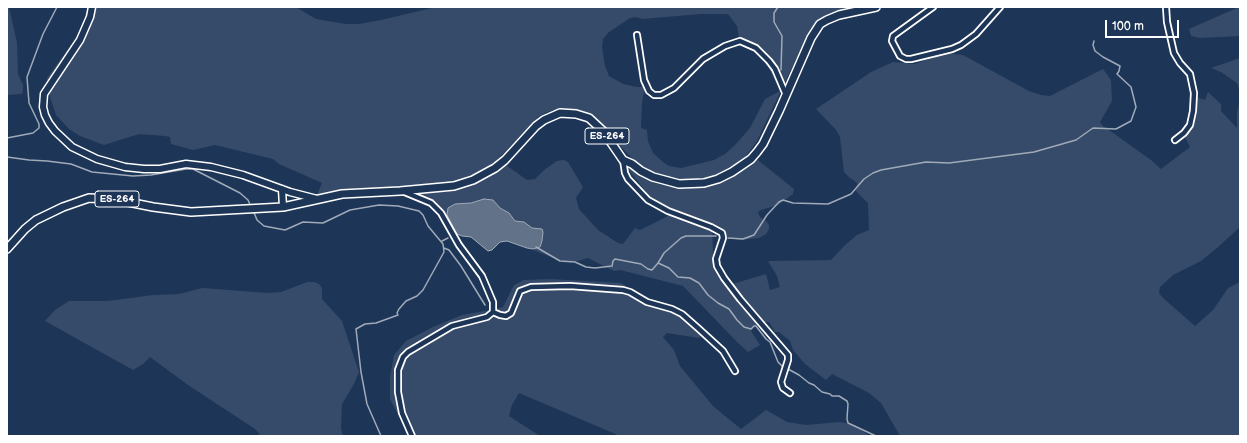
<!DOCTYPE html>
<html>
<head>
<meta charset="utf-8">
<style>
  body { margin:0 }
  #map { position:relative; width:1247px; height:443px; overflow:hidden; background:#1d3557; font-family:"Balsamiq Sans",sans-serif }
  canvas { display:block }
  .frame { position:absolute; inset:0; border:8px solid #fff; pointer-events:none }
  .scale { position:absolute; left:1105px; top:20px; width:74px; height:18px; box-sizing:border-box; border:2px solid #fff; border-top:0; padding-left:5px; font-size:12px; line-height:14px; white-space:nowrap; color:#fff; -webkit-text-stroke:3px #1d3557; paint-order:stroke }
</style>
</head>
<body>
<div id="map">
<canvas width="1247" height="443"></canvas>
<div class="frame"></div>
<div class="scale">100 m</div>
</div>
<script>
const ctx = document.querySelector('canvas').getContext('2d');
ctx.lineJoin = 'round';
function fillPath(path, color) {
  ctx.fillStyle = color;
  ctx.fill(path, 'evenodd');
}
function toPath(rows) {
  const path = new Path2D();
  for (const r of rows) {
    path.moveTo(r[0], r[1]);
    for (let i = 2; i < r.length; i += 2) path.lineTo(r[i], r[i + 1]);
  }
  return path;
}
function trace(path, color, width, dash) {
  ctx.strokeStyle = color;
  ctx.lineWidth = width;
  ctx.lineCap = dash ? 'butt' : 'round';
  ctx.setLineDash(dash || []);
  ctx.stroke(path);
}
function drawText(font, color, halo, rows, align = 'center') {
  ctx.font = font + ' "Balsamiq Sans",sans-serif';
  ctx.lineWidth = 4;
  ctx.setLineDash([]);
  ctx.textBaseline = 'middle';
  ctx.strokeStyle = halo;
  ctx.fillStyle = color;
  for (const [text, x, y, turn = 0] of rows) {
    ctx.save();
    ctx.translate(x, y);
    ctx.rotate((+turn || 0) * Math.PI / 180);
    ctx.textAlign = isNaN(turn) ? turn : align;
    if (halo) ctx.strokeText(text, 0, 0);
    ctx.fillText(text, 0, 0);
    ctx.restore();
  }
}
const green = toPath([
  [7,7,9,7,17,43,18,74,23,85,23,90,22,94,7,95],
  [94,7,296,7,316,19,346,24,359,24,381,20,436,7,861,7,817,23,809,32,757,141,746,156,732,168,711,177,690,180,669,179,652,174,638,164,606,132,581,112,569,110,558,109,547,112,538,117,495,162,485,170,465,179,455,182,387,188,353,194,332,200,329,197,316,197,322,183,279,164,273,159,215,145,193,150,171,144,170,137,165,136,139,134,104,145,80,136,69,129,56,115,50,97,47,78,93,15],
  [701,14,728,14,737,26,740,44,750,48,768,66,780,91,765,99,750,128,735,145,725,154,714,160,681,168,669,166,663,162,653,153,648,141,647,130,641,128,642,103,645,87,637,87,623,84,609,76,605,66,602,47,603,39,609,32,630,18,636,17,642,19],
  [1239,7,1240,7,1240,36,1200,38,1191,36,1189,29],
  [935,52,963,55,1029,91,1041,95,1050,96,1103,69,1111,80,1112,101,1100,122,1102,125,1151,160,1161,169,1190,147,1184,135,1190,122,1196,97,1205,100,1208,92,1221,104,1221,111,1237,128,1237,114,1240,99,1240,227,1218,247,1201,261,1173,275,1160,287,1159,293,1163,298,1195,326,1213,310,1228,288,1240,282,1240,436,900,436,881,403,869,393,832,374,826,380,805,364,793,350,790,341,779,332,775,332,769,322,758,323,751,331,760,345,748,352,737,342,683,286,620,270,614,271,588,258,578,261,561,261,533,250,540,247,542,241,543,233,542,229,532,228,524,222,515,221,509,213,500,208,491,199,484,199,471,203,454,205,447,209,447,215,441,212,435,204,426,198,415,193,445,189,503,163,527,180,535,179,544,170,557,161,564,160,568,162,583,187,576,198,579,209,598,230,618,243,623,244,635,228,640,230,676,212,650,197,627,168,629,167,655,183,670,187,696,188,725,180,745,168,754,157,794,189,793,194,778,205,761,210,758,212,760,217,766,221,769,225,769,229,766,234,759,238,741,240,734,239,723,235,712,226,713,255,729,285,766,274,770,290,780,287,777,276,768,261,831,260,845,245,857,235,869,230,868,203,856,191,857,183,850,178,844,172,840,137,836,130,816,109,871,72,893,62,915,64,925,60],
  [1240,58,1240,92,1237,83,1221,72,1211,68],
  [549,279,621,283,644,297,672,306,704,333,699,338,667,333,663,337,674,350,680,366,713,406,741,429,766,410,787,422,806,425,840,422,855,425,869,436,620,436,519,393,512,405,509,416,540,436,409,436,390,399,390,377,394,355,406,341,433,327,462,315,496,309,503,307,514,285,524,280],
  [307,282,314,282,319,284,322,288,322,299,342,321,359,372,354,384,342,404,341,428,343,436,256,436,260,434,255,429,188,385,150,357,143,364,133,370,45,321,55,310,69,301,108,301,153,295,179,294,202,288,268,293,281,292]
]);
const water = toPath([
  [484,199,493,200,500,208,509,213,515,221,524,222,532,228,542,229,543,232,542,241,540,247,533,249,527,248,507,241,500,242,492,250,488,251,471,237,462,236,457,234,447,215,448,208,455,204,471,203,484,199]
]);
const stream = toPath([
  [778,7,774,13,774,22,782,36,781,70],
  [7,138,33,133,39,128,39,124,29,103,27,77,43,34,57,7],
  [7,157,29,160,47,161,71,164,92,172,133,176,151,175,186,169,193,169,240,193,248,200,251,207],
  [253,210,257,220,264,226,285,230,303,222,323,223,350,210,379,205,398,206,419,211,423,215,428,226,443,244,444,252,423,290,417,296,406,301,399,309,397,313,398,315,376,323,365,324,356,329,361,372,367,404,381,436],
  [728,238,743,239,754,235,767,215,779,202,783,200,793,203,828,204,851,194,864,179,873,173,881,170,926,162,949,163,1034,152,1076,140,1093,128,1116,129,1131,121,1136,107,1131,87,1117,74,1119,71,1120,66,1103,57,1095,51,1093,45,1094,41],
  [442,241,448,238],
  [536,247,560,261,575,262,586,267,595,268,612,266,613,261,615,259,641,264,648,269,652,270,658,263,664,253,681,238,686,236,716,236],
  [444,248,449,250,461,266,485,305],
  [658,263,669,268,678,277,690,278,699,283,708,295,718,303,729,309,737,320,744,327,751,329,754,326,756,326,766,339,770,342,778,362,783,367],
  [788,369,799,375,809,383,814,385,822,392,830,394,832,396,839,396,847,401,848,404,847,419,848,423,876,436]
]);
const street = toPath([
  [933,7,893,36,892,41,900,56,906,59,911,59,952,49,961,45,976,34,1000,7],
  [1166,7,1167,22,1174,53,1180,63,1190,74,1194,93,1193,111,1190,125,1184,133,1175,140],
  [637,35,644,80,649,91,654,95,661,95,674,88,703,59,725,46,740,41,756,48,769,61,775,69,786,95],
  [623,160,625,173,628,179,648,200,668,211,711,227,722,233,723,238,716,259,717,266,724,278,740,299,788,355,788,360,781,382,783,388,790,393],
  [402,191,431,203,441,213,459,245,482,276,493,302,493,312,487,317,452,326,408,352,403,357,398,370,398,392,402,413,412,436],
  [493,312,500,315,506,316,511,313,520,291,531,287,570,286,623,290,630,292,647,302,672,309,682,314,699,329,723,351,735,371]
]);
const secondary = toPath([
  [92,7,90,17,80,40,44,94,43,107,45,115,49,123,55,131,72,147,97,159,125,167,144,169,160,169,186,164,211,167,243,175,290,192,317,199],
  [282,189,283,207]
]);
const primary = toPath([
  [7,249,25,229,36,220,63,207,89,198,113,199,153,207,191,212,283,207,342,194,400,191,454,186,473,180,495,168,505,160,536,126,544,120,560,113,576,114,589,118,603,131,623,160,632,164,641,171,653,177,679,184,704,183,718,179,732,172,751,159,757,152,763,144,779,111,811,38,820,24,827,20,839,15,876,7]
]);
const shields = [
  [607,136,44],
  [117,199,44]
];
const shieldNames = [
  ["ES-264",607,136],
  ["ES-264",117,199]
];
fillPath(green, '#364b69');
fillPath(water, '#617289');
trace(water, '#a0aab8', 1);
trace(stream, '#a0aab8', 1.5);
trace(street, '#fff', 8);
trace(secondary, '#fff', 9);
trace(primary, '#fff', 10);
trace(street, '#1d3557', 4.5);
trace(secondary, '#1d3557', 6);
trace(primary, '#1d3557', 7);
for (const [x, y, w] of shields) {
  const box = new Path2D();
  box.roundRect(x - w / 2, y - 8, w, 16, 3);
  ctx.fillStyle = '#1d3557';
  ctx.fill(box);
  trace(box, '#fff', 1);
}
drawText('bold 10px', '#fff', null, shieldNames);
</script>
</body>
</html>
